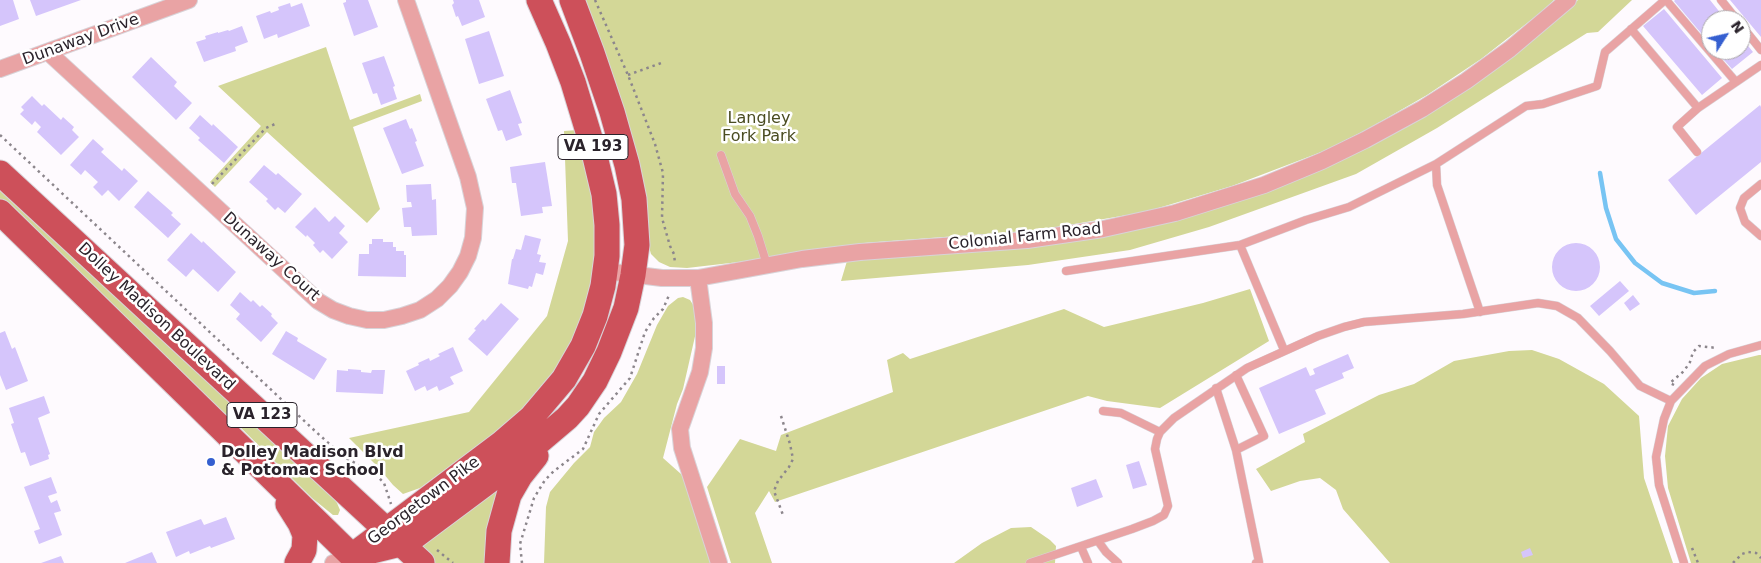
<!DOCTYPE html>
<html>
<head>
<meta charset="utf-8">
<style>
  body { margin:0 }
  #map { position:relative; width:1761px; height:563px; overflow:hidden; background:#fefafe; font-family:"DejaVu Sans",sans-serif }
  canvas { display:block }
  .north { position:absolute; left:1701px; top:10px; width:50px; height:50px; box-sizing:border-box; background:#fff; border:1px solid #aaa7aa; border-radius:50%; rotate:55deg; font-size:14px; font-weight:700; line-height:20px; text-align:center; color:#2a232b }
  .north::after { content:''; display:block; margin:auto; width:18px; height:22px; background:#355fd0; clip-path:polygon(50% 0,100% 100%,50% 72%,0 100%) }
</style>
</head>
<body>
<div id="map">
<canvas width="1761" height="563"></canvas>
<div class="north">N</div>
</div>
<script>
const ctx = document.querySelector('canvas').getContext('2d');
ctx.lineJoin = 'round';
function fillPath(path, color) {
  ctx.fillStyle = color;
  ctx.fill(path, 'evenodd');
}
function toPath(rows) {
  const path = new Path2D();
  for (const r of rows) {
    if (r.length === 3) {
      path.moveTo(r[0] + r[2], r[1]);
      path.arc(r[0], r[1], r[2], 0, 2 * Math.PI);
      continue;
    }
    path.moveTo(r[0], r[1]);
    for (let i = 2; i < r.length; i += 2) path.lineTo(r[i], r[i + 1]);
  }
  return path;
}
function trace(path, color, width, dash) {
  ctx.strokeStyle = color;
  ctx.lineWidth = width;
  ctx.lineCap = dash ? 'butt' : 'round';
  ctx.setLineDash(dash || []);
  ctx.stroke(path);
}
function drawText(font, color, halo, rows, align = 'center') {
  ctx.font = font + ' "DejaVu Sans",sans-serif';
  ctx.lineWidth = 5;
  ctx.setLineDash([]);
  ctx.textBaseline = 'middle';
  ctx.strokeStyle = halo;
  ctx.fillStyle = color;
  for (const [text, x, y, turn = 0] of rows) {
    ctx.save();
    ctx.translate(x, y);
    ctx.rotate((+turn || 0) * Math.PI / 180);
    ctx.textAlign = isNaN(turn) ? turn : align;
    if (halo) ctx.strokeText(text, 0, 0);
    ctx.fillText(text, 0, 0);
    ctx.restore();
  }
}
const green = toPath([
  [579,0,1554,0,1540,13,1481,59,1427,95,1366,130,1324,151,1232,186,1145,212,1039,230,864,243,739,262,687,268,670,267,659,262,651,254],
  [1578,0,1632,0,1598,32,1587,33,1437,128,1356,174,1209,227,1130,250,1028,265,841,281,847,261,996,250,1269,189,1509,58],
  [326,47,350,120,420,94,422,101,353,127,380,209,367,223,267,132,215,187,210,182,261,126,218,86],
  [578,130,584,142,601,253,574,348,516,417,420,488,403,494,393,485,378,467,349,438,469,412,547,316,568,241,564,131],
  [0,184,329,491,337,503,340,510,338,515,333,515,312,498,237,424,98,301,0,205],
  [1250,289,1269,341,1160,408,1107,401,1088,396,775,502,769,491,755,513,772,563,731,563,707,487,740,439,776,451,781,435,893,392,887,360,903,353,910,359,1064,309,1104,327,1203,303],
  [683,297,690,300,697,311,696,332,683,389,677,404,663,458,681,474,686,483,716,563,544,563,546,507,550,492,574,463,590,447,594,432,604,418,621,402,637,374,657,325,668,306,678,298],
  [1532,350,1559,359,1604,384,1639,416,1644,478,1673,563,1390,563,1343,509,1336,490,1320,478,1300,481,1271,491,1256,469,1305,442,1303,434,1379,395,1414,384,1454,361,1509,351],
  [1759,355,1761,355,1761,563,1691,563,1668,488,1665,456,1668,426,1682,399,1701,378,1722,364],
  [525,460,489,563,435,563,412,543],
  [1031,527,1050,540,1056,546,1055,563,954,563,982,543,1011,528]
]);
const stream = toPath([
  [1600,173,1606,208,1616,239,1635,263,1662,283,1694,293,1715,291]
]);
const building = toPath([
  [0,0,13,0,19,19,0,26],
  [30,0,81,0,36,16],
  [346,0,368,0,378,27,354,36,343,3,346,2],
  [453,0,479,0,485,17,462,26,458,16,456,17,452,5,454,3],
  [1675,0,1710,0,1726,20,1711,20,1711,45,1674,1],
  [1730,0,1761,0,1761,37],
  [290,3,291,7,302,3,310,26,278,38,277,34,264,39,256,16,270,11,271,13,279,10,278,7],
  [1664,9,1722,78,1702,95,1643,26],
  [242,26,248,42,235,47,236,51,204,62,196,42,206,39,205,36,218,32,218,33,228,30,229,31],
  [489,31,504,76,479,84,465,39],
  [1741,37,1753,52,1732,69,1715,50,1741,50],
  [384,56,395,86,393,87,397,99,381,105,377,93,373,94,362,63],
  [151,57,177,82,174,86,192,103,176,120,132,77],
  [510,90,522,123,518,124,522,135,506,141,502,130,498,131,486,99],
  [32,96,42,106,44,104,61,120,63,117,74,127,72,130,79,137,61,155,37,132,41,127,35,121,32,125,20,114,24,110,21,107],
  [1760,105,1761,107,1761,162,1696,215,1668,180],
  [200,115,212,126,213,124,238,147,224,163,198,140,200,138,189,128],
  [406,119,410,129,412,128,417,141,415,142,424,166,402,174,383,128],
  [93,139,104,149,101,152,122,171,124,168,138,181,119,201,108,190,102,196,93,187,98,182,85,170,81,175,70,165],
  [545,162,552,206,542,207,543,213,521,216,516,183,512,183,510,167],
  [264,165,276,175,278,173,302,194,285,213,278,207,275,210,266,201,268,199,249,182],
  [431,184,432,200,436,199,437,235,412,236,411,227,404,227,402,208,412,207,411,202,407,202,406,185],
  [148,191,173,213,171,215,181,224,168,238,134,207],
  [315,207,329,222,335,216,345,226,339,233,348,242,332,259,323,250,320,253,313,245,315,243,307,235,306,237,295,227],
  [191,233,202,243,203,241,236,272,218,292,193,269,186,277,167,260],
  [525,235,541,239,537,254,541,255,539,262,546,263,543,275,536,273,532,287,529,286,528,289,508,284,512,259,513,259,516,249,521,250],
  [372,239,383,239,383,242,393,242,393,247,396,247,396,251,404,251,404,255,406,255,406,277,358,276,359,254,369,254,369,244,372,244],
  [1576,267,24],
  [1620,281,1629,291,1599,316,1590,306],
  [240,292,251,302,253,300,260,307,262,305,272,314,271,316,278,323,261,342,236,319,240,314,230,305],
  [1633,295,1640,304,1630,311,1624,303],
  [501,303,519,319,487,356,468,339,476,330,474,329,483,319,485,321],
  [5,331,12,349,15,347,28,381,6,390,0,375,0,333],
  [286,331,298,338,297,341,327,359,314,380,272,354],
  [453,347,463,371,450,377,454,384,439,391,437,386,427,391,425,386,415,391,406,371,419,365,418,363,429,358,430,361,440,356,438,354],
  [1348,354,1354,368,1342,373,1344,378,1315,390,1326,414,1279,434,1259,388,1306,367,1310,376,1315,374,1313,369],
  [717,366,725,366,725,384,717,384],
  [348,369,361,370,361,372,371,373,372,370,385,370,383,394,336,392,337,370,348,371],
  [44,396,50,413,38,418,50,454,48,455,49,459,30,466,25,452,21,453,11,424,14,423,9,408],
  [1139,461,1147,485,1133,489,1126,465],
  [51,477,57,493,48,496,51,503,57,500,61,511,54,513,62,535,39,544,34,531,40,529,24,487],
  [1096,479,1103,497,1077,507,1071,488],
  [226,517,235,539,211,548,210,546,190,554,189,551,176,557,166,532,201,519,204,525],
  [1530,548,1533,555,1523,558,1521,552],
  [152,552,157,563,125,563],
  [61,556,64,563,41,563]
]);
const path = toPath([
  [595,0,628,75,655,144,663,173,662,218,670,246,674,254,675,263],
  [628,75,664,62],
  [0,135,315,431,344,457,375,474,384,483,391,504],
  [212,184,266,128,275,124],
  [1674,385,1670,383,1684,371,1690,362,1693,352,1699,346,1717,348],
  [781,416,790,444,793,459,789,467,778,481,774,491,783,515],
  [1692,548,1698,563],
  [437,550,453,563],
  [522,563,520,544,534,498,545,480,554,471,583,449,599,414,630,378,645,332,654,318,663,309,670,293],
  [1733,563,1742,554,1748,552,1756,553,1761,558]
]);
const lane = toPath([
  [1666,0,1736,82],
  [1721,0,1737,20],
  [1741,25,1761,50],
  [1631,29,1698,108,1677,127,1697,152],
  [1698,108,1761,65],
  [721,155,735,194,750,216,758,236,767,265],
  [1761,184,1744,198,1740,208,1745,222,1761,236],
  [1240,245,1284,350],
  [1066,271,1240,245,1306,220,1349,207,1436,164],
  [1480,312,1437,185,1436,164,1526,106,1543,104,1597,86,1605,52,1665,0],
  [1236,375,1264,436,1236,450,1259,562,1256,563],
  [1216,388,1236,450],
  [1103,411,1121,413,1160,432],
  [1098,541,1106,552,1118,563],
  [1081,547,1088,563],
  [1030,563,1132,529,1153,521,1164,515,1168,506,1155,449,1157,439,1160,432,1174,418,1247,368,1318,336,1344,327,1364,322,1463,314,1538,303,1557,306,1578,318,1610,351,1640,386,1671,401],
  [1684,563,1659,485,1656,457,1664,419,1671,401,1705,366,1729,354,1761,345]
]);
const street = toPath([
  [48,52,318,301,333,310,349,316,367,320,384,320,402,316,420,310,437,299,450,286,460,272,468,256,473,238,475,208,468,177,406,0],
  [0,69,189,0],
  [605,271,662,278,698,278,802,259,860,252,1027,240,1103,229,1175,213,1264,185,1322,161,1365,140,1422,109,1466,81,1510,49,1568,0],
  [698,278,704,323,704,348,700,372,680,429,682,448,719,563],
  [333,563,352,556]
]);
const primary = toPath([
  [0,173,422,563],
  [0,212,359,563],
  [288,504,300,523,305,535,304,550,297,563],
  [360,550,502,443,531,418,564,379,583,346,595,316,603,286,607,256,607,225,604,194,593,148,573,82,558,43,539,0],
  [352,556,396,545,411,539,521,457,567,418,578,406,595,381,609,352,626,308,633,275,637,245,634,199,627,165,612,112,592,53,572,0],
  [497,563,499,531,509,495,520,476,536,456]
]);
const markers = [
  [211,462,5,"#355fd0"]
];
const shields = [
  [593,147,70],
  [262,415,70]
];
const shieldNames = [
  ["VA 193",593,147],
  ["VA 123",262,415]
];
const streetNames = [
  ["Dunaway Drive",81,40,-20],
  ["Colonial Farm Road",1025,237,-6],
  ["Dunaway Court",271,257,42],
  ["Dolley Madison Boulevard",156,317,43],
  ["Georgetown Pike",424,501,-37]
];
const parkNames = [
  ["Langley",759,119],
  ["Fork Park",759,137]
];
const poiNames = [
  ["Dolley Madison Blvd",221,453],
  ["& Potomac School",221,471]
];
fillPath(green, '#d3d797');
trace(stream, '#78c4f3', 4.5);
fillPath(building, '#d5c5fb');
trace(lane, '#d8d3d8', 9);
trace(street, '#d8d3d8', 18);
trace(primary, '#d8d3d8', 27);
trace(path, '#8c868c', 2.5, [2.5, 4]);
trace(lane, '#e9a3a4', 8);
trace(street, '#e9a3a4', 16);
trace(primary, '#cd505a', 25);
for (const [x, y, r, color] of markers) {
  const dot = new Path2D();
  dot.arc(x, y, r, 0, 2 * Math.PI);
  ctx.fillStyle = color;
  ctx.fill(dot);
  trace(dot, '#fff', 2);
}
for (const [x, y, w] of shields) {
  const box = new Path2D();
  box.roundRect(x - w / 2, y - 12.5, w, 25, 4);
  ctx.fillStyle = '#fff';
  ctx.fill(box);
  trace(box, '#2a232b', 1);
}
drawText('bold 15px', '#2a232b', null, shieldNames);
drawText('16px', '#2a232b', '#fff', streetNames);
drawText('16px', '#4a4c21', '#fff', parkNames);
drawText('bold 16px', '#2a232b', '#fff', poiNames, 'left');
</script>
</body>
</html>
